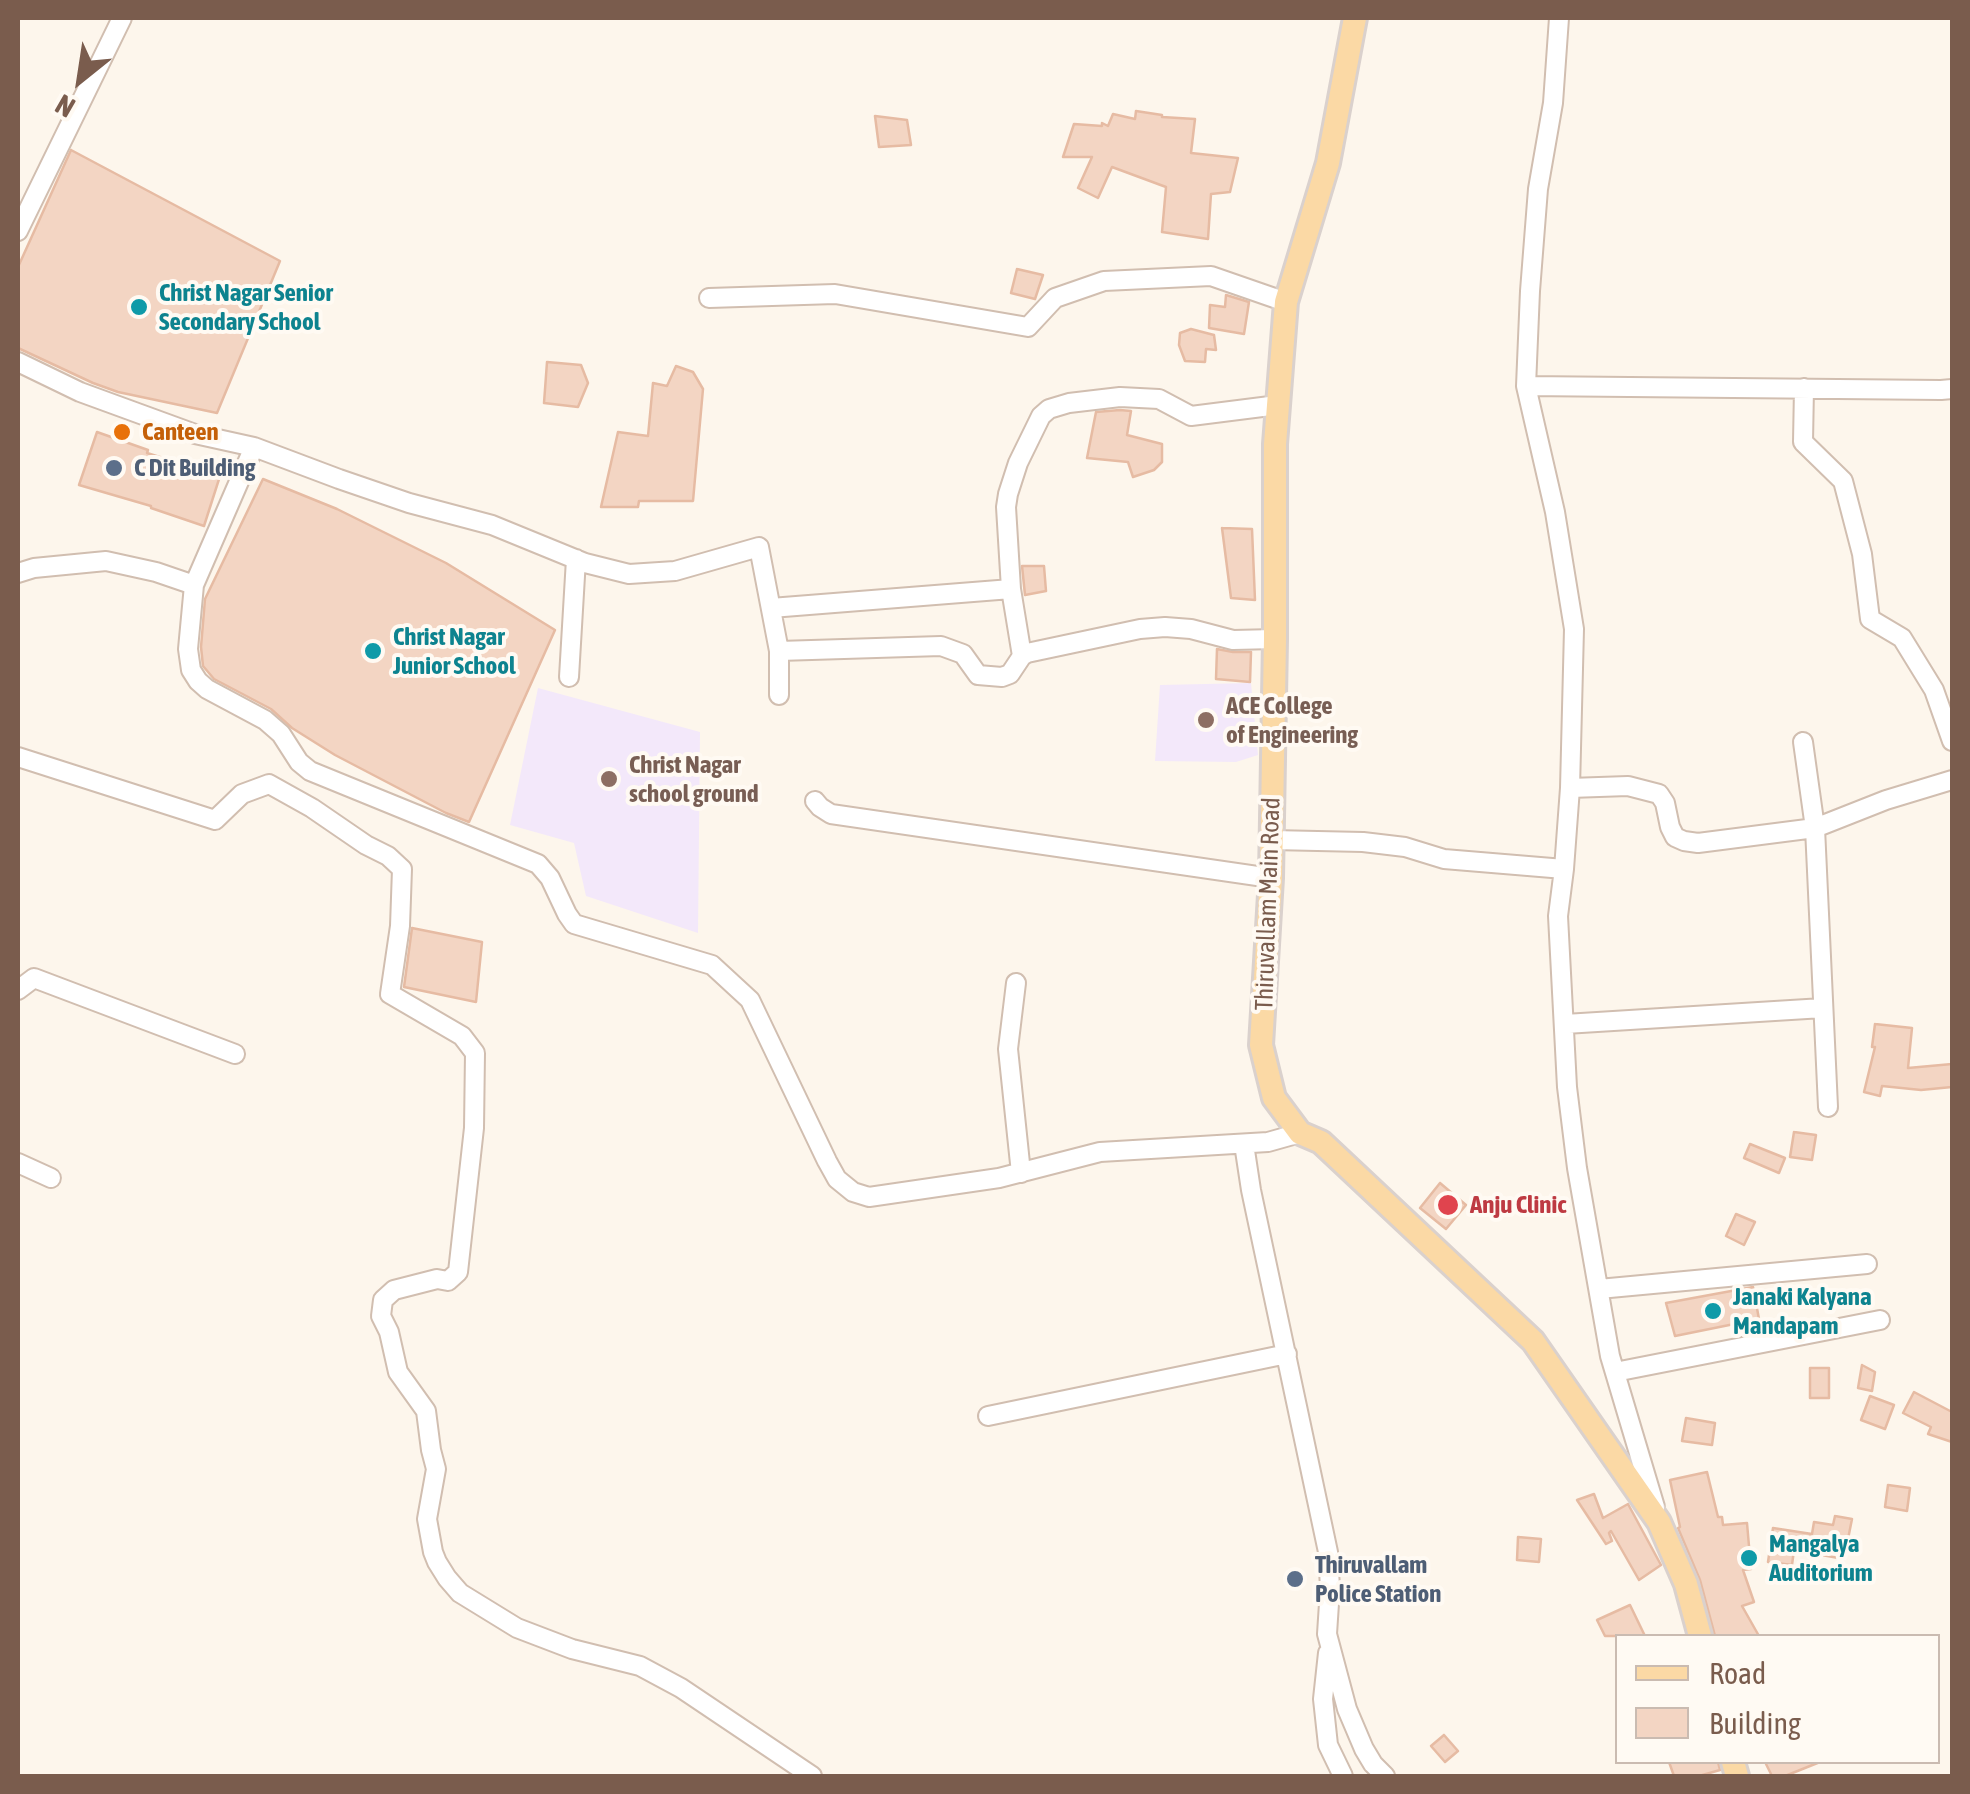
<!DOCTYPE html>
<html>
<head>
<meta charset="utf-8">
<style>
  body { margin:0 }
  #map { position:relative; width:1970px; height:1794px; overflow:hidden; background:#fdf6ec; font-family:"Asap Condensed",sans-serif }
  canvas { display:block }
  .frame { position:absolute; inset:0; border:20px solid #7a5c4d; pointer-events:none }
  .legend { position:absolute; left:1615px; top:1634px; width:325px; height:130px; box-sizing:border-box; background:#fffaf3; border:2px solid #cabbb1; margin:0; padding:12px 18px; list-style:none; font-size:30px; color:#7a5c4d }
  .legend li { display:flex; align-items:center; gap:20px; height:50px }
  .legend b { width:50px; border:2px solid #cabbb1 }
  .north { position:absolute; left:30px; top:30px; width:100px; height:100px; -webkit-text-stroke:8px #fffaf3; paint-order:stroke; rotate:210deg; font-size:28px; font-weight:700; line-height:40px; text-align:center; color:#7a5c4d }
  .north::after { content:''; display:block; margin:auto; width:35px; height:45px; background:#7a5c4d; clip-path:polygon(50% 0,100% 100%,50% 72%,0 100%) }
</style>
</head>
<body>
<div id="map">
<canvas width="1970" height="1794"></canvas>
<div class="frame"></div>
<ul class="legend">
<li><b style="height:12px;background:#fbd9a5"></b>Road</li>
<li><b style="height:28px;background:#f3d5c3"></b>Building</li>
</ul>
<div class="north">N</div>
</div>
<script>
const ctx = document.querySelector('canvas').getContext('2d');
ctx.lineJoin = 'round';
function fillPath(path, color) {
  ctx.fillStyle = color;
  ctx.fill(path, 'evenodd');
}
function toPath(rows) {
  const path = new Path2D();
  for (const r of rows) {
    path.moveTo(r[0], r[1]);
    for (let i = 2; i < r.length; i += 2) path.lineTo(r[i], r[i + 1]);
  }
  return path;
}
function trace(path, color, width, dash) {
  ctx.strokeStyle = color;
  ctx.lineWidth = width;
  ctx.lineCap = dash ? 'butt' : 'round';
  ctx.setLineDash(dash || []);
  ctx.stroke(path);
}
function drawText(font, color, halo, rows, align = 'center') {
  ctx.font = font + ' "Asap Condensed",sans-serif';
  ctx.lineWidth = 8;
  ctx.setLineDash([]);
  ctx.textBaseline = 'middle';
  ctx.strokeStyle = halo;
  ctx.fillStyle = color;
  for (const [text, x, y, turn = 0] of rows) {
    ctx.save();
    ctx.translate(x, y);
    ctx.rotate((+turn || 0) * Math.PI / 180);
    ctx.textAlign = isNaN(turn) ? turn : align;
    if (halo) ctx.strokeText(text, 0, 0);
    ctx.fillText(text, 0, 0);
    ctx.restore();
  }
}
const education = toPath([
  [1251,683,1258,755,1236,762,1155,761,1160,685],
  [538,688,700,732,698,933,586,896,574,843,510,825]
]);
const building = toPath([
  [1136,111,1162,115,1162,117,1195,119,1191,153,1238,158,1230,192,1211,194,1208,239,1162,232,1166,187,1112,167,1098,198,1078,188,1092,157,1063,157,1074,124,1102,126,1102,123,1108,126,1113,114,1135,119,1136,111],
  [875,116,907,120,911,145,879,147,875,116],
  [71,150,280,261,217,413,118,392,93,383,18,348,18,267,71,150],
  [1017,269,1043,275,1035,299,1011,293,1017,269],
  [1226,295,1249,302,1244,334,1209,328,1210,305,1225,307,1226,295],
  [1191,329,1214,335,1216,350,1206,349,1205,362,1185,361,1179,345,1180,333,1191,329],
  [547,362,581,365,588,383,578,407,544,403,547,362],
  [676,366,693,372,703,389,693,501,639,501,638,507,601,507,618,432,648,436,653,383,667,386,676,366],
  [1120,410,1131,411,1127,435,1162,444,1162,462,1154,470,1133,477,1128,462,1087,458,1096,412,1120,410],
  [97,432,148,450,147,453,220,476,204,526,151,508,151,506,79,485,97,432],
  [263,479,337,509,446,563,555,630,469,822,446,813,335,755,292,728,271,709,214,679,203,666,201,647,205,599,263,479],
  [1222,528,1252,529,1255,600,1231,598,1222,528],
  [1022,566,1044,566,1046,591,1025,595,1022,566],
  [1217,649,1233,652,1251,652,1250,682,1216,679,1217,649],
  [412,928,482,942,476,1002,404,987,412,928],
  [1875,1024,1912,1028,1908,1068,1952,1064,1952,1087,1921,1090,1882,1086,1880,1096,1864,1092,1875,1047,1872,1047,1875,1024],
  [1794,1132,1816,1135,1812,1160,1790,1157,1794,1132],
  [1750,1144,1785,1158,1779,1173,1744,1158,1750,1144],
  [1440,1183,1466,1205,1446,1229,1420,1208,1440,1183],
  [1736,1214,1755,1222,1744,1245,1726,1236,1736,1214],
  [1753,1287,1759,1319,1675,1336,1666,1303,1753,1287],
  [1862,1365,1875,1372,1872,1391,1858,1388,1862,1365],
  [1810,1368,1829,1368,1829,1398,1810,1398,1810,1368],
  [1914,1392,1952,1412,1952,1442,1928,1434,1931,1427,1903,1413,1914,1392],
  [1870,1396,1894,1405,1885,1429,1861,1420,1870,1396],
  [1686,1418,1715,1423,1712,1445,1682,1441,1686,1418],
  [1707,1472,1718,1517,1722,1517,1723,1525,1747,1523,1751,1569,1743,1570,1754,1602,1742,1606,1759,1636,1715,1636,1700,1580,1678,1528,1680,1527,1670,1480,1707,1472],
  [1888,1485,1910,1488,1907,1511,1885,1507,1888,1485],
  [1594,1494,1603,1518,1628,1504,1661,1565,1639,1580,1611,1531,1609,1533,1612,1541,1606,1544,1577,1500,1594,1494],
  [1835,1516,1852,1519,1844,1559,1794,1550,1792,1565,1768,1562,1773,1528,1812,1534,1814,1522,1833,1525,1835,1516],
  [1518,1537,1541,1539,1539,1562,1517,1560,1518,1537],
  [1630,1605,1645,1636,1605,1636,1597,1620,1630,1605],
  [1444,1735,1458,1751,1445,1762,1431,1746,1444,1735],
  [1669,1762,1718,1762,1720,1770,1699,1776,1674,1776,1669,1762],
  [1765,1762,1820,1762,1785,1776,1772,1776,1765,1762]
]);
const minor = toPath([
  [1559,18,1553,103,1538,189,1530,291,1526,386,1555,512,1574,629,1570,788,1564,869,1558,916,1567,1087,1577,1168,1610,1356,1655,1507],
  [18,231,122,18],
  [709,298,835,294,1028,327,1055,298,1104,281,1211,276,1286,302],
  [18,362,80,392,195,434,254,447,339,479,409,503,492,525,585,563,629,574,675,571,759,547,779,651,779,695],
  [1526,386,1941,390,1952,389],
  [1804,388,1803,442,1843,481,1862,554,1870,619,1902,638,1934,690,1952,741],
  [254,447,194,585,188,649,191,670,198,681,207,689,265,720,281,734,299,762,310,771,538,864,550,878,567,914,574,924,712,965,750,1000,827,1161,837,1179,853,1192,869,1197,999,1178,1100,1152,1268,1142,1300,1133],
  [18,573,34,568,106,561,156,572,194,585],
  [771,608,1011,589],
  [779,651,941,646,963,654,978,675,1002,677,1010,674,1022,656,1027,653,1140,629,1165,627,1191,629,1233,640,1275,639],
  [1022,656,1011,589,1006,507,1008,494,1018,463,1041,416,1049,409,1069,403,1120,397,1159,399,1191,416,1278,405],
  [569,677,576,559],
  [1803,742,1815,828,1828,1107],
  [18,757,215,820,242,794,269,784,312,808,366,845,388,856,402,869,400,926,390,994,462,1036,475,1053,474,1128,458,1272,448,1281,437,1279,394,1290,383,1300,381,1316,389,1332,398,1372,426,1411,431,1450,436,1469,427,1519,433,1552,437,1562,447,1578,460,1593,517,1628,572,1649,640,1666,681,1688,812,1776],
  [1570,788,1628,786,1659,794,1665,803,1670,827,1675,837,1684,841,1698,843,1815,828,1886,800,1952,780],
  [815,801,820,807,831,814,1271,878],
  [1272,840,1363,842,1405,847,1444,859,1564,869],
  [1016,983,1008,1049,1021,1173],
  [18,990,34,978,235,1054],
  [1565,1024,1823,1008],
  [1244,1144,1251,1190,1328,1552,1330,1588,1327,1634,1347,1709,1364,1749,1373,1764,1385,1776],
  [18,1163,51,1178],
  [1599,1289,1867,1264],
  [1615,1372,1880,1320],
  [988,1416,1287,1354],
  [1328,1653,1323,1699,1328,1745,1343,1776]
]);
const major = toPath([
  [1355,18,1328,163,1286,302,1275,444,1275,639,1271,878,1261,1045,1274,1098,1300,1133,1321,1142,1533,1341,1659,1522,1686,1584,1700,1636],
  [1733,1762,1737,1776]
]);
const markers = [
  [139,307,10,"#0f9aa8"],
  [122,432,10,"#e8710a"],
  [114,468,10,"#5c6f8a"],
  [373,651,10,"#0f9aa8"],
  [1206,720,10,"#8d6e63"],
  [609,779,10,"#8d6e63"],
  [1448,1205,12,"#e0444e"],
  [1713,1311,10,"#0f9aa8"],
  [1749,1558,10,"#0f9aa8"],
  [1295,1579,10,"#5c6f8a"]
];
const cultureNames = [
  ["Christ Nagar Senior",159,293],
  ["Secondary School",159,322],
  ["Christ Nagar",393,637],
  ["Junior School",393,666],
  ["Janaki Kalyana",1733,1297],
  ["Mandapam",1733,1326],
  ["Mangalya",1769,1544],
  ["Auditorium",1769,1573]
];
const foodNames = [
  ["Canteen",142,432]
];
const serviceNames = [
  ["C Dit Building",134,468],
  ["Thiruvallam",1315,1565],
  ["Police Station",1315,1594]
];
const educationNames = [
  ["ACE College",1226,706],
  ["of Engineering",1226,735],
  ["Christ Nagar",629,765],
  ["school ground",629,794]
];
const streetNames = [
  ["Thiruvallam Main Road",1268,904,-88]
];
const healthNames = [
  ["Anju Clinic",1470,1205]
];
fillPath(education, '#f3e8fa');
fillPath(building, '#f3d5c3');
trace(building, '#e6bba3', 2.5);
trace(minor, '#d1beb0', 22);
trace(major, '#dad1cd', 28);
trace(minor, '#fff', 18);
trace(major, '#fbd9a5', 22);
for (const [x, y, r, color] of markers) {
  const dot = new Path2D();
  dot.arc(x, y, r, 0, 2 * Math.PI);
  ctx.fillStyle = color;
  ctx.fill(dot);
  trace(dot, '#fffaf3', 4);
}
drawText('bold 25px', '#0d838f', '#fffaf3', cultureNames, 'left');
drawText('bold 25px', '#c56008', '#fffaf3', foodNames, 'left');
drawText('bold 25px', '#4e5e75', '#fffaf3', serviceNames, 'left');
drawText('bold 25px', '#785e54', '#fffaf3', educationNames, 'left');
drawText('25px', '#7a5c4d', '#fffaf3', streetNames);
drawText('bold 25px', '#be3a42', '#fffaf3', healthNames, 'left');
</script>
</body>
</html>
